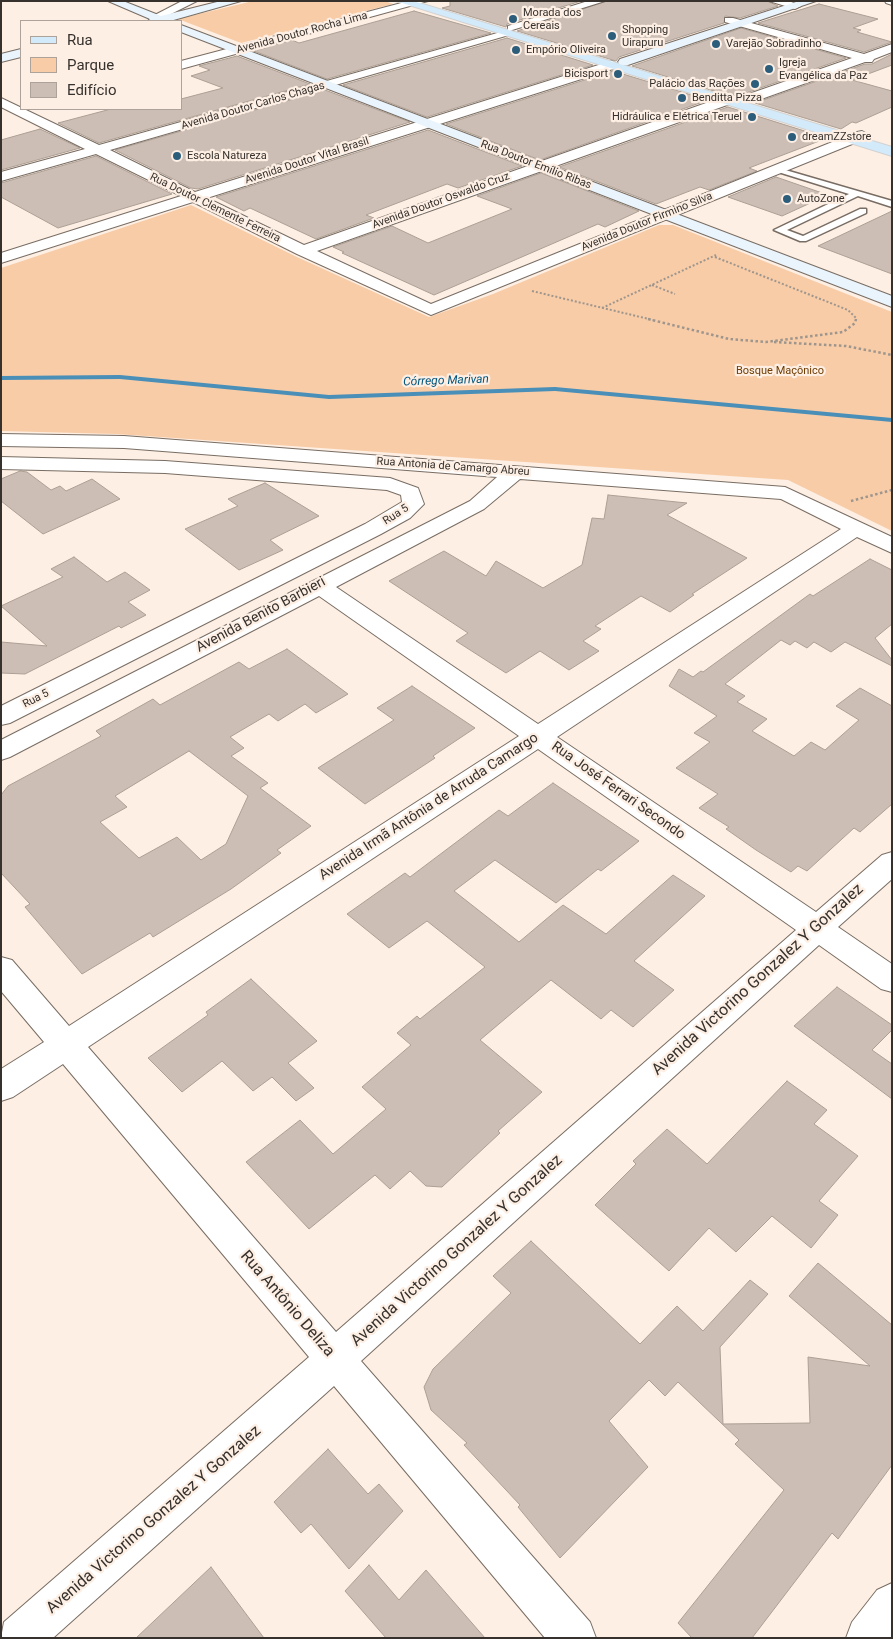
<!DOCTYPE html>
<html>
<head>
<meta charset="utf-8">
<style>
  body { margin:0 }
  #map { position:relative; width:893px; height:1639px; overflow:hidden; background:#fdefe4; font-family:Roboto,sans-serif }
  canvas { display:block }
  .frame { position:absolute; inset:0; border:2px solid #36312d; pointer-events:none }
  .legend { position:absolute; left:20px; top:20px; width:162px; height:90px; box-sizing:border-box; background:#fdefe4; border:1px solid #ada39b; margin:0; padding:6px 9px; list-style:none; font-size:15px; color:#36312d }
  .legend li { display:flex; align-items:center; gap:10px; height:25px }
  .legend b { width:25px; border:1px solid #ada39b }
</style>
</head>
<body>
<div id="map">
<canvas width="893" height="1639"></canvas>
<div class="frame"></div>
<ul class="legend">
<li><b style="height:6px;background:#d3eafa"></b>Rua</li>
<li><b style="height:14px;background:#f8cca7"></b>Parque</li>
<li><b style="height:14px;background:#ccbeb4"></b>Edifício</li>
</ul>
</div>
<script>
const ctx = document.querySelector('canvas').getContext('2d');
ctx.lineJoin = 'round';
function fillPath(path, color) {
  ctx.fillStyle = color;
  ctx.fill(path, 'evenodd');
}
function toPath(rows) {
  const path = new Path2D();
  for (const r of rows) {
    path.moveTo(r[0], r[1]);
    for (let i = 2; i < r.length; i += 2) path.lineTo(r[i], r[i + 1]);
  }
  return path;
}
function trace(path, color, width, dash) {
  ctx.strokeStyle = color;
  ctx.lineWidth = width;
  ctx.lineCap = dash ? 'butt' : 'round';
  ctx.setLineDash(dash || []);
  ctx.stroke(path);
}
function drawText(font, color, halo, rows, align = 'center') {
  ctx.font = font + ' Roboto,sans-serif';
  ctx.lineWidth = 4.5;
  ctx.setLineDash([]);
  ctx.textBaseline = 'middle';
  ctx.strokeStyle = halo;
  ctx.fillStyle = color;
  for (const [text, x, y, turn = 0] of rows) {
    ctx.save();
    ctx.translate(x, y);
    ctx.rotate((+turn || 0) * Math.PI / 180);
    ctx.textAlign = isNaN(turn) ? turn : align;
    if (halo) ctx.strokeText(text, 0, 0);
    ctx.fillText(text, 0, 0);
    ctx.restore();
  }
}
const green = toPath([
  [253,1,385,1,393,4,241,43,178,19],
  [191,205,297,257,429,317,493,294,659,225,673,225,892,312,892,531,788,480,116,434,1,431,1,268]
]);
const stream = toPath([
  [120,375,329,395,555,387,892,418,892,422,555,391,329,399,120,379,1,380,1,376,120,375]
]);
const building = toPath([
  [450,1,581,1,507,24,506,27,442,8,450,6,450,1],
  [607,1,767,1,778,6,740,18,725,16,724,23,619,57,616,61,517,31,607,1],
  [819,4,878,19,853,28,861,30,857,32,892,42,864,52,758,23,819,4],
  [414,11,491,33,327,79,254,51,292,40,299,43,414,11],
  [741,28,846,58,746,93,727,95,632,66,741,28],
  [507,38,593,65,427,117,343,85,507,38],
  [892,54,892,65,852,80,892,91,892,107,856,123,852,122,841,129,755,103,865,64,872,64,892,54],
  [237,56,310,84,99,143,58,123,111,109,181,109,181,99,223,88,191,76,210,70,199,66,237,56],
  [613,71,708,100,540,160,446,124,613,71],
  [325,90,410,122,198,189,191,188,115,150,325,90],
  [728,107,827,138,749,168,757,171,709,190,700,187,656,204,559,167,728,107],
  [40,129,80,148,1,170,1,140,40,129],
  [428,130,522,166,458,188,447,184,366,215,374,218,316,239,250,208,244,211,216,197,428,130],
  [96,156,172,194,58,228,1,197,1,183,96,156],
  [541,173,639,211,605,227,598,224,434,295,342,253,344,252,333,247,392,226,428,243,512,209,477,196,541,173],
  [776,177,828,195,782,216,728,197,776,177],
  [892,211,892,274,818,246,892,211],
  [20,471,27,472,51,490,60,486,66,491,92,479,120,499,43,534,1,501,1,479,20,471],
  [265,483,319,516,270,540,283,550,239,570,185,529,238,506,228,499,265,483],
  [608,495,687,503,667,515,747,558,692,594,694,595,670,612,641,596,595,626,601,629,583,641,599,651,569,670,540,651,506,673,456,641,468,633,389,581,444,551,486,576,496,561,543,588,582,565,592,518,604,519,608,495],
  [74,557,107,582,125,572,150,590,128,602,146,615,121,628,119,626,25,674,1,673,1,642,47,646,1,606,63,577,51,569,74,557],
  [870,559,892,570,892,624,875,638,892,660,892,666,845,642,831,652,814,642,807,648,795,641,790,645,781,640,725,684,745,696,737,702,767,719,752,731,794,756,811,742,825,750,859,720,836,706,860,688,892,706,892,804,860,832,854,828,807,871,798,866,791,872,756,850,726,829,729,827,699,808,718,794,676,768,710,742,694,733,717,716,669,686,679,669,693,677,701,671,703,672,810,594,813,596,870,559],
  [287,649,348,694,316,713,305,704,278,721,269,714,230,737,244,748,231,756,268,783,260,788,311,826,277,850,281,853,231,889,153,937,150,933,82,974,25,907,30,904,1,873,1,795,8,786,101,736,96,731,153,699,160,705,239,662,249,669,287,649],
  [189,751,248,796,226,844,201,860,177,837,139,858,100,822,127,807,115,796,189,751],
  [412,686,475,728,433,756,435,758,365,804,318,768,394,720,377,708,412,686],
  [553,783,639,841,601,871,598,869,556,903,495,860,454,891,519,942,563,905,606,934,673,875,705,896,634,961,674,990,633,1027,611,1010,601,1019,551,980,480,1040,542,1092,498,1131,500,1133,442,1187,426,1186,410,1171,390,1189,375,1175,309,1229,246,1162,300,1120,333,1154,386,1109,362,1087,411,1045,397,1033,417,1016,420,1019,485,967,427,921,389,948,347,914,405,873,410,877,499,810,508,816,553,783],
  [251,979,317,1041,288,1063,314,1088,296,1101,272,1077,253,1091,222,1061,182,1092,148,1058,208,1015,206,1012,251,979],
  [837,987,892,1025,892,1030,872,1050,892,1064,892,1099,794,1026,837,987],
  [787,1081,827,1110,814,1124,858,1156,819,1201,838,1215,811,1248,772,1216,736,1252,709,1228,669,1271,595,1205,636,1164,633,1161,667,1129,707,1164,787,1081],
  [531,1241,640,1344,677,1306,703,1331,750,1280,768,1294,720,1347,723,1424,810,1423,808,1357,870,1366,789,1296,818,1263,892,1325,892,1465,838,1539,832,1533,752,1638,692,1638,678,1623,784,1490,735,1444,739,1440,678,1382,665,1396,649,1380,609,1421,648,1467,560,1558,518,1507,520,1505,464,1445,467,1443,431,1410,424,1387,433,1369,511,1293,493,1276,531,1241],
  [328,1449,368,1494,379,1484,403,1511,349,1569,311,1524,301,1533,274,1502,328,1449],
  [369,1565,399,1600,426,1570,485,1638,386,1638,345,1591,369,1565],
  [211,1567,264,1638,136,1638,211,1567]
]);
const pathFar1 = toPath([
  [715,257,848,310,856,318,856,320],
  [652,285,675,294],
  [532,291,653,320],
  [602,308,716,255]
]);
const path = toPath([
  [648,319,729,339,766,342,843,332,855,323,856,319],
  [774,342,846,346,892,355],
  [851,501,892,490]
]);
const lane = toPath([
  [775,167,892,201,892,207,858,196,787,230,803,236,860,209,866,209,866,213,806,241,800,241,774,230,849,194,775,171,775,167]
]);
const street = toPath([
  [182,1,197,1,159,20,151,20,149,18,182,1],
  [409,1,428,1,181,69,181,61,409,1],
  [588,1,605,1,509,31,509,35,110,150,195,192,608,62,612,61,618,65,616,68,207,198,304,245,723,97,746,95,852,58,725,22,725,18,733,18,864,54,892,44,892,52,874,59,872,62,865,62,753,102,730,104,317,251,431,304,857,132,862,131,869,135,867,138,431,315,297,254,193,202,1,263,1,253,181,196,96,154,1,181,1,172,85,149,1,107,1,98,99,145,508,30,508,26,588,1],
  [769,1,789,1,801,6,795,9,769,1],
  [885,1,892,1,892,5,886,3,885,1],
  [1,434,124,436,785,487,892,537,892,553,857,537,557,737,816,912,882,855,892,852,892,879,838,927,892,964,892,992,881,989,819,945,361,1361,590,1622,596,1638,545,1638,334,1386,53,1638,1,1638,4,1622,309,1357,63,1064,13,1097,1,1101,1,1069,44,1042,1,991,1,957,12,960,69,1026,519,736,319,596,10,757,1,760,1,740,470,501,497,477,124,448,1,446,1,434],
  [520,479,781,499,841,529,538,724,336,587,484,509,520,479],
  [538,749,796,930,336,1332,88,1047,538,749],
  [1,457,165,461,390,478,418,488,424,504,410,518,381,534,10,723,1,725,1,706,365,524,402,502,401,495,387,490,165,473,1,469,1,457],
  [892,1583,892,1638,846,1638,852,1622,877,1590,892,1583]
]);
const secondary = toPath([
  [108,1,123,1,161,16,221,1,241,1,170,21,148,21,150,19,108,1],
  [799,1,816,1,628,65,620,65,618,62,620,59,799,1],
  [181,25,892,296,892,307,181,32,181,25],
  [21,49,21,57,1,62,1,54,21,49]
]);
const primary = toPath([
  [396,1,413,1,892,147,892,156,396,1]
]);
const markers = [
  [513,19,5,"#2c5d7b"],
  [612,36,5,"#2c5d7b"],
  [716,44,5,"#2c5d7b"],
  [516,50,5,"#2c5d7b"],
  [769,69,5,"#2c5d7b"],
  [618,74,5,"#2c5d7b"],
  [755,84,5,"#2c5d7b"],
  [682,98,5,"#2c5d7b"],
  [752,117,5,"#2c5d7b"],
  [792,137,5,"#2c5d7b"],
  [177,156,5,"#2c5d7b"],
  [787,199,5,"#2c5d7b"]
];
const farPoinames = [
  ["Morada dos",523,13],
  ["Cereais",523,26],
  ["Shopping",622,30],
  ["Uirapuru",622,43],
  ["Varejão Sobradinho",726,44],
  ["Empório Oliveira",526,50],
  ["Igreja",779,63],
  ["Evangélica da Paz",779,76],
  ["Bicisport",608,74,"right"],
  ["Palácio das Rações",745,84,"right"],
  ["Benditta Pizza",692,98],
  ["Hidráulica e Elétrica Teruel",742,117,"right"],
  ["dreamZZstore",802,137],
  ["Escola Natureza",187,156],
  ["AutoZone",797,199]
];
const farStreetnames = [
  ["Avenida Doutor Rocha Lima",302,33,-15],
  ["Avenida Doutor Carlos Chagas",253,106,-16],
  ["Avenida Doutor Vital Brasil",307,161,-18],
  ["Rua Doutor Emílio Ribas",536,165,21],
  ["Avenida Doutor Oswaldo Cruz",441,201,-20],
  ["Rua Doutor Clemente Ferreira",215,208,26],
  ["Avenida Doutor Firmino Silva",647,222,-22],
  ["Rua Antonia de Camargo Abreu",453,467,4],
  ["Rua 5",396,515,-33],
  ["Rua 5",36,699,-27]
];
const farParknames = [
  ["Bosque Maçônico",780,371]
];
const farWaternames = [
  ["Córrego Marivan",446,381,-2]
];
const streetNames = [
  ["Avenida Benito Barbieri",261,615,-28],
  ["Rua José Ferrari Secondo",618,791,35],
  ["Avenida Irmã Antônia de Arruda Camargo",429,807,-33]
];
const nearStreetnames = [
  ["Avenida Victorino Gonzalez Y Gonzalez",758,980,-42],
  ["Avenida Victorino Gonzalez Y Gonzalez",457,1251,-42],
  ["Rua Antônio Deliza",287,1304,49],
  ["Avenida Victorino Gonzalez Y Gonzalez",154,1520,-41]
];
fillPath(green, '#f8cca7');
fillPath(stream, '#4a8fb8');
fillPath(building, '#ccbeb4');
trace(building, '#ac9f94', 1);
trace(lane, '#796d63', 3);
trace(street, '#796d63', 2);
trace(secondary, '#796d63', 2);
trace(primary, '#d3d2d1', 2);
trace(pathFar1, '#9e958d', 2, [2, 2]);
trace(path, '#9e958d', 2.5, [2.5, 2.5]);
fillPath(lane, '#fff');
fillPath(street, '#fff');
fillPath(secondary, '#e9f4fd');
fillPath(primary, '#d3eafa');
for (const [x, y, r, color] of markers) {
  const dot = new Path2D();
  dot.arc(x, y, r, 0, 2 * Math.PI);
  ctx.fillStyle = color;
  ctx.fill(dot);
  trace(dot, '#fdefe4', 2);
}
drawText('11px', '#36312d', '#fdefe4', farPoinames, 'left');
drawText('11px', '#36312d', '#fdefe4', farStreetnames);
drawText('11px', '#6f3d03', '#fdefe4', farParknames);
drawText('italic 12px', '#01547c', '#fdefe4', farWaternames);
drawText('14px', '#36312d', '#fdefe4', streetNames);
drawText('16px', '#36312d', '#fdefe4', nearStreetnames);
</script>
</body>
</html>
